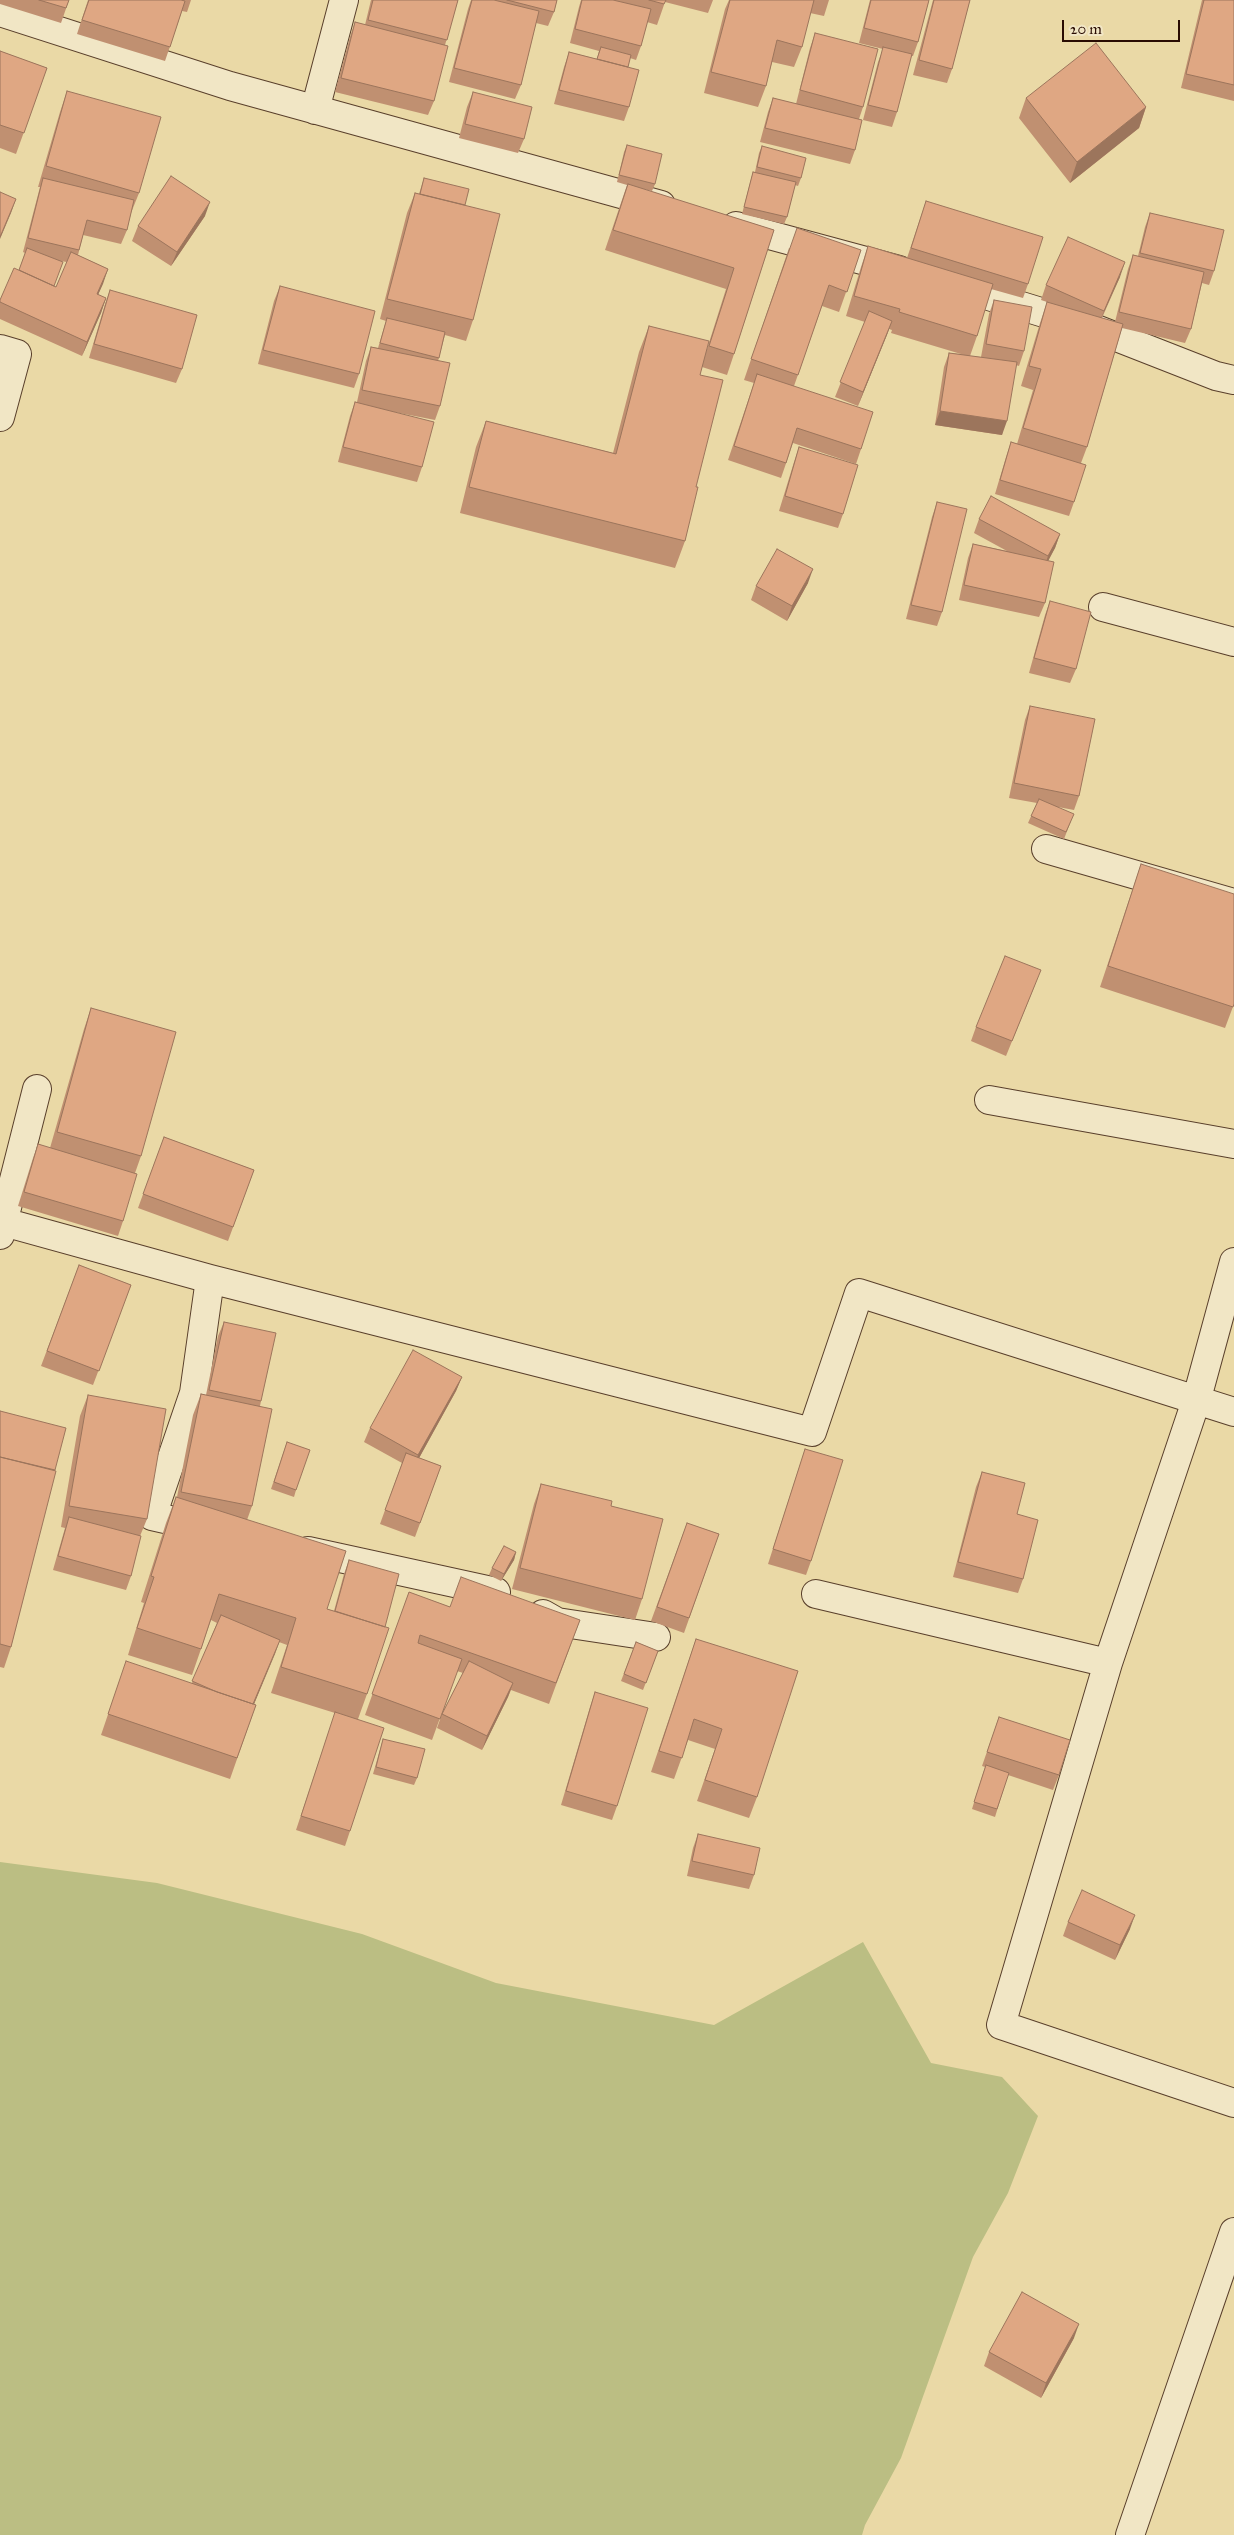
<!DOCTYPE html>
<html>
<head>
<meta charset="utf-8">
<style>
  body { margin:0 }
  #map { position:relative; width:1234px; height:2535px; overflow:hidden; background:#ead9a6; font-family:"IM FELL Great Primer",serif }
  canvas { display:block }
  .scale { position:absolute; left:1062px; top:20px; width:118px; height:22px; box-sizing:border-box; border:2px solid #290c02; border-top:0; padding-left:6px; font-size:15px; line-height:18px; white-space:nowrap; color:#290c02; -webkit-text-stroke:4px #f1e6c5; paint-order:stroke }
</style>
</head>
<body>
<div id="map">
<canvas width="1234" height="2535"></canvas>
<div class="scale">20 m</div>
</div>
<script>
const ctx = document.querySelector('canvas').getContext('2d');
ctx.lineJoin = 'round';
function fillPath(path, color) {
  ctx.fillStyle = color;
  ctx.fill(path, 'evenodd');
}
function toPath(rows) {
  const path = new Path2D();
  for (const r of rows) {
    path.moveTo(r[0], r[1]);
    for (let i = 2; i < r.length; i += 2) path.lineTo(r[i], r[i + 1]);
  }
  return path;
}
function trace(path, color, width, dash) {
  ctx.strokeStyle = color;
  ctx.lineWidth = width;
  ctx.lineCap = dash ? 'butt' : 'round';
  ctx.setLineDash(dash || []);
  ctx.stroke(path);
}
const green = toPath([
  [0,1862,157,1883,362,1934,496,1983,714,2025,863,1942,931,2063,1002,2077,1038,2116,1008,2193,973,2257,901,2458,865,2525,862,2535,0,2535]
]);
const minor = toPath([
  [0,12,230,86,661,205],
  [315,110,344,0],
  [736,226,899,270],
  [953,285,1096,329,1216,376,1234,380],
  [0,349,17,354,0,417],
  [1103,607,1234,642],
  [1046,849,1234,903],
  [989,1100,1234,1144],
  [0,1221,210,1279,812,1432,859,1293,1234,1412],
  [0,1235,37,1089],
  [1234,1262,1197,1398,1108,1663,1001,2025,1234,2103],
  [205,1528,152,1516,194,1393,210,1279],
  [308,1551,496,1592],
  [816,1594,1108,1663],
  [543,1614,557,1622,656,1637],
  [1130,2535,1234,2232]
]);
const wall = toPath([
  [0,0,69,0,61,23,0,4],
  [88,0,191,0,187,12,182,11,165,61,77,34],
  [371,0,458,0,445,45,434,101,428,115,335,92,350,37,355,22,365,25],
  [471,0,557,0,554,12,548,26,536,23,521,85,515,99,449,82,468,9],
  [581,0,713,0,708,13,665,2,657,25,647,22,641,46,636,60,630,58,628,67,629,107,624,121,554,104,564,67,569,52,597,59,599,51,570,43,579,7],
  [729,0,829,0,824,16,810,13,802,47,794,67,772,62,766,86,758,107,704,93,725,9],
  [870,0,929,0,918,42,913,56,911,56,897,112,892,127,863,120,878,62,883,49,859,43],
  [933,0,970,0,952,69,947,83,913,75],
  [1202,0,1234,0,1234,101,1181,88],
  [815,33,863,107,859,119,855,150,850,164,760,142,768,112,773,98,796,104,810,48],
  [0,51,47,68,16,154,0,148],
  [67,91,139,193,131,213,127,230,121,244,83,235,78,255,108,269,98,295,106,298,101,313,82,356,0,319,0,300,19,270,25,253,23,252,40,187,38,187,60,112],
  [60,261,67,262,56,287,54,286],
  [473,92,524,139,518,153,459,138,467,107],
  [1026,98,1146,107,1139,128,1070,183,1019,118],
  [627,145,655,184,652,191,643,189,774,230,734,354,727,375,702,367,700,375,696,487,685,541,675,568,460,513,476,447,486,421,613,453,639,352,649,326,707,349,726,289,605,250,627,185,617,182,624,152],
  [762,146,801,178,798,186,795,185,787,217,784,224,742,214,751,179,753,172,755,172,759,153],
  [424,178,465,206,473,320,466,341,445,335,438,361,440,406,435,420,394,412,422,467,417,482,338,462,350,416,355,402,357,402,366,361,371,347,378,348,386,321,380,319,407,213,415,193,419,194],
  [926,201,1028,284,1023,298,991,289,977,336,970,356,981,357,989,314,994,300,1024,351,1019,366,1016,365,1002,435,935,425,944,367,949,353,961,354,891,333,892,330,889,329,858,406,835,397,865,322,846,316,861,267,868,246,907,258],
  [1150,213,1214,271,1209,285,1202,283,1191,329,1185,343,1122,328,1087,447,1081,463,1074,502,1069,516,995,494,1006,457,1011,442,1017,444,1033,390,1021,386,1040,323,1047,302,1041,300,1046,285,1120,277,1102,318,1115,322,1128,269,1133,255,1138,256,1145,227],
  [205,216,171,266,132,241,138,226],
  [789,248,861,250,839,312,822,306,794,386,861,449,856,464,793,443,781,478,728,460,754,383,744,380],
  [280,286,359,374,354,388,258,364,274,301],
  [110,290,182,369,176,383,89,358,105,304],
  [799,447,843,514,838,528,779,511,794,462],
  [937,502,942,612,937,626,906,619,932,517],
  [979,519,1060,534,1055,548,1048,560,1045,603,1039,617,959,600,968,558,973,544,1007,551,974,533],
  [808,583,787,621,751,600,756,586],
  [1050,601,1076,669,1070,683,1029,673,1045,615],
  [1030,706,1079,796,1074,810,1058,807,1071,821,1064,839,1028,823,1037,803,1009,798,1025,720],
  [1141,864,1234,1004,1225,1028,1100,987],
  [1035,985,1006,1056,971,1041,976,1027],
  [91,1008,141,1156,135,1173,123,1221,118,1236,18,1206,33,1158,38,1144,50,1148,84,1029],
  [164,1137,254,1170,228,1241,138,1208],
  [79,1265,131,1285,93,1385,41,1366],
  [224,1322,261,1401,260,1406,252,1506,247,1520,327,1609,334,1611,344,1574,349,1560,367,1694,358,1719,350,1831,345,1846,296,1830,335,1713,271,1693,287,1645,279,1642,254,1704,256,1705,230,1779,101,1735,119,1682,192,1683,217,1623,211,1620,192,1675,128,1655,144,1603,141,1602,166,1523,176,1497,177,1497,193,1415,201,1394,206,1395,218,1336],
  [462,1377,456,1391,419,1458,441,1466,415,1537,380,1524,402,1463,364,1442,370,1428],
  [88,1395,147,1519,140,1536,131,1576,126,1590,53,1570,65,1528,61,1527,80,1416],
  [0,1411,55,1470,11,1647,4,1668,0,1667],
  [287,1442,296,1490,294,1497,271,1489],
  [805,1449,811,1561,806,1575,768,1564],
  [982,1472,1017,1514,1023,1579,1018,1593,953,1577,976,1487],
  [541,1484,611,1506,642,1599,635,1620,512,1589,534,1504],
  [687,1523,719,1534,684,1633,651,1621],
  [516,1552,514,1560,501,1581,489,1575,492,1568],
  [409,1592,450,1607,580,1620,549,1704,511,1690,508,1697,482,1750,437,1728,442,1714,463,1673,457,1671,432,1740,365,1715],
  [696,1639,757,1797,749,1818,697,1801,715,1749,688,1740,674,1779,651,1772],
  [636,1642,658,1651,643,1690,621,1681],
  [595,1692,617,1806,612,1820,561,1805,590,1707],
  [999,1717,1059,1775,1053,1790,1008,1775,995,1817,972,1809,985,1767,982,1766],
  [383,1739,417,1778,414,1785,373,1774],
  [698,1834,754,1875,749,1889,687,1876,693,1848],
  [1068,1922,1130,1929,1115,1960,1063,1936],
  [1074,2338,1041,2398,984,2366,989,2352]
]);
const shadedWall = toPath([
  [1146,107,1139,128,1070,183,1077,162],
  [16,199,11,213,0,239,0,237],
  [210,202,205,216,171,266,177,252],
  [1125,262,1120,277,1098,325],
  [108,269,103,284,92,308,97,294],
  [106,298,101,313,82,356,87,342],
  [892,321,887,335,858,406,863,392],
  [940,411,1007,421,1002,435,935,425],
  [1060,534,1055,548,1043,571,1048,556],
  [813,569,808,583,787,621,792,606],
  [462,1377,456,1391,413,1469,418,1455],
  [516,1552,514,1560,501,1581,504,1574],
  [280,1640,275,1654,247,1721,252,1707],
  [513,1683,508,1697,482,1750,487,1736],
  [1135,1915,1130,1929,1115,1960,1120,1945],
  [1079,2324,1074,2338,1041,2398,1046,2383]
]);
const building = toPath([
  [39,0,69,0,66,8,39,0],
  [89,0,181,0,185,1,170,47,82,20,89,0],
  [373,0,458,0,447,40,368,20,373,0],
  [472,0,494,0,539,11,521,85,454,68,472,0],
  [507,0,557,0,554,12,507,0],
  [582,0,613,0,651,9,641,46,575,29,582,0],
  [649,0,666,0,664,4,649,0],
  [730,0,814,0,802,47,777,40,766,86,711,72,730,0],
  [871,0,929,0,918,42,864,28,871,0],
  [934,0,970,0,952,69,919,60,934,0],
  [1204,0,1234,0,1234,85,1186,74,1204,0],
  [355,22,448,46,434,101,341,78,355,22],
  [815,33,878,49,863,107,800,90,815,33],
  [1096,43,1146,107,1077,162,1026,98,1096,43],
  [601,47,631,55,628,67,597,59,601,47],
  [883,47,912,54,897,112,868,105,883,47],
  [0,51,47,68,24,133,0,125,0,51],
  [569,52,639,70,629,107,559,90,569,52],
  [67,91,161,117,139,193,46,166,67,91],
  [473,92,532,107,524,139,465,124,473,92],
  [773,98,862,120,855,150,765,128,773,98],
  [627,145,662,154,655,184,619,175,627,145],
  [762,146,806,158,801,178,757,167,762,146],
  [753,172,796,182,787,217,744,207,753,172],
  [171,176,210,202,177,252,138,226,171,176],
  [43,178,134,200,127,230,87,220,79,250,28,238,43,178],
  [424,178,469,189,465,205,420,194,424,178],
  [628,184,774,230,734,354,709,346,734,268,613,230,628,184],
  [0,192,16,199,0,237,0,192],
  [415,193,500,214,473,320,387,299,415,193],
  [926,201,1043,237,1028,284,911,248,926,201],
  [1150,213,1224,230,1214,271,1140,253,1150,213],
  [797,228,861,250,847,292,829,285,798,375,751,359,797,228],
  [1068,237,1125,262,1104,311,1046,285,1068,237],
  [868,246,993,284,977,336,899,312,900,309,854,296,868,246],
  [27,248,63,262,54,286,19,270,27,248],
  [71,252,108,269,97,294,106,298,87,342,0,302,0,300,14,268,56,287,71,252],
  [1133,255,1204,272,1191,329,1119,312,1133,255],
  [280,286,375,311,359,374,263,350,280,286],
  [110,290,197,315,182,369,94,344,110,290],
  [994,300,1032,307,1024,351,986,344,994,300],
  [1047,302,1123,324,1087,447,1023,428,1041,369,1029,366,1047,302],
  [869,311,892,321,863,392,840,382,869,311],
  [387,318,445,332,439,358,380,343,387,318],
  [649,326,709,341,700,375,723,380,696,487,698,487,685,541,469,487,486,421,616,454,649,326],
  [371,347,450,363,440,406,362,390,371,347],
  [949,353,1017,362,1007,421,940,411,949,353],
  [757,374,873,412,861,449,797,428,786,463,734,446,757,374],
  [355,402,434,422,422,467,343,447,355,402],
  [1011,442,1086,465,1074,502,1000,480,1011,442],
  [799,447,858,465,843,514,785,496,799,447],
  [991,496,1060,534,1048,556,979,519,991,496],
  [937,502,967,509,942,612,911,605,937,502],
  [973,544,1054,562,1045,603,964,585,973,544],
  [777,549,813,569,792,606,756,586,777,549],
  [1050,601,1091,612,1076,669,1034,658,1050,601],
  [1030,706,1095,719,1079,796,1014,783,1030,706],
  [1039,799,1074,814,1066,832,1031,816,1039,799],
  [1141,864,1234,894,1234,1004,1233,1007,1108,966,1141,864],
  [1005,956,1041,970,1012,1041,976,1027,1005,956],
  [91,1008,176,1032,141,1156,57,1132,91,1008],
  [164,1137,254,1170,233,1227,143,1194,164,1137],
  [38,1144,137,1174,123,1221,24,1192,38,1144],
  [79,1265,131,1285,99,1371,47,1351,79,1265],
  [224,1322,276,1333,261,1401,209,1390,224,1322],
  [413,1350,462,1377,418,1455,370,1428,413,1350],
  [201,1394,272,1409,252,1506,181,1492,201,1394],
  [88,1395,166,1409,147,1519,69,1506,88,1395],
  [0,1411,66,1428,55,1470,0,1457,0,1411],
  [287,1442,310,1450,296,1490,274,1482,287,1442],
  [805,1449,843,1460,811,1561,773,1549,805,1449],
  [406,1453,441,1466,420,1523,385,1510,406,1453],
  [0,1457,56,1471,11,1647,0,1644,0,1457],
  [982,1472,1025,1483,1017,1514,1038,1520,1023,1579,958,1562,982,1472],
  [541,1484,612,1501,611,1506,663,1519,642,1599,520,1568,541,1484],
  [176,1497,346,1551,327,1609,389,1628,367,1694,281,1667,296,1618,219,1594,201,1649,137,1628,154,1577,151,1576,176,1497],
  [69,1517,141,1536,131,1576,58,1556,69,1517],
  [687,1523,719,1534,689,1618,657,1607,687,1523],
  [504,1546,516,1552,504,1574,492,1568,504,1546],
  [349,1560,399,1574,385,1627,335,1611,349,1560],
  [461,1577,580,1620,556,1683,420,1635,418,1643,462,1659,440,1719,372,1694,409,1592,450,1607,461,1577],
  [221,1615,280,1640,253,1704,217,1692,192,1681,221,1615],
  [696,1639,798,1671,757,1797,705,1780,722,1729,694,1719,682,1758,659,1751,696,1639],
  [636,1642,658,1651,646,1683,624,1674,636,1642],
  [126,1661,256,1705,237,1758,108,1714,126,1661],
  [469,1661,513,1683,487,1736,442,1714,469,1661],
  [595,1692,648,1708,617,1806,566,1791,595,1692],
  [335,1712,384,1728,350,1831,301,1816,335,1712],
  [999,1717,1070,1740,1059,1775,987,1752,999,1717],
  [383,1739,425,1749,417,1778,376,1767,383,1739],
  [986,1765,1009,1773,997,1809,974,1802,986,1765],
  [698,1834,760,1848,754,1875,692,1861,698,1834],
  [1082,1890,1135,1915,1120,1945,1068,1922,1082,1890],
  [1022,2292,1079,2324,1046,2383,989,2352,1022,2292]
]);
fillPath(green, '#bbbe83');
trace(minor, '#593f2b', 30);
trace(minor, '#f1e6c5', 28);
fillPath(wall, '#c09071');
fillPath(shadedWall, '#9c755c');
fillPath(building, '#dfa783');
trace(building, '#9c755c', 1);
</script>
</body>
</html>
